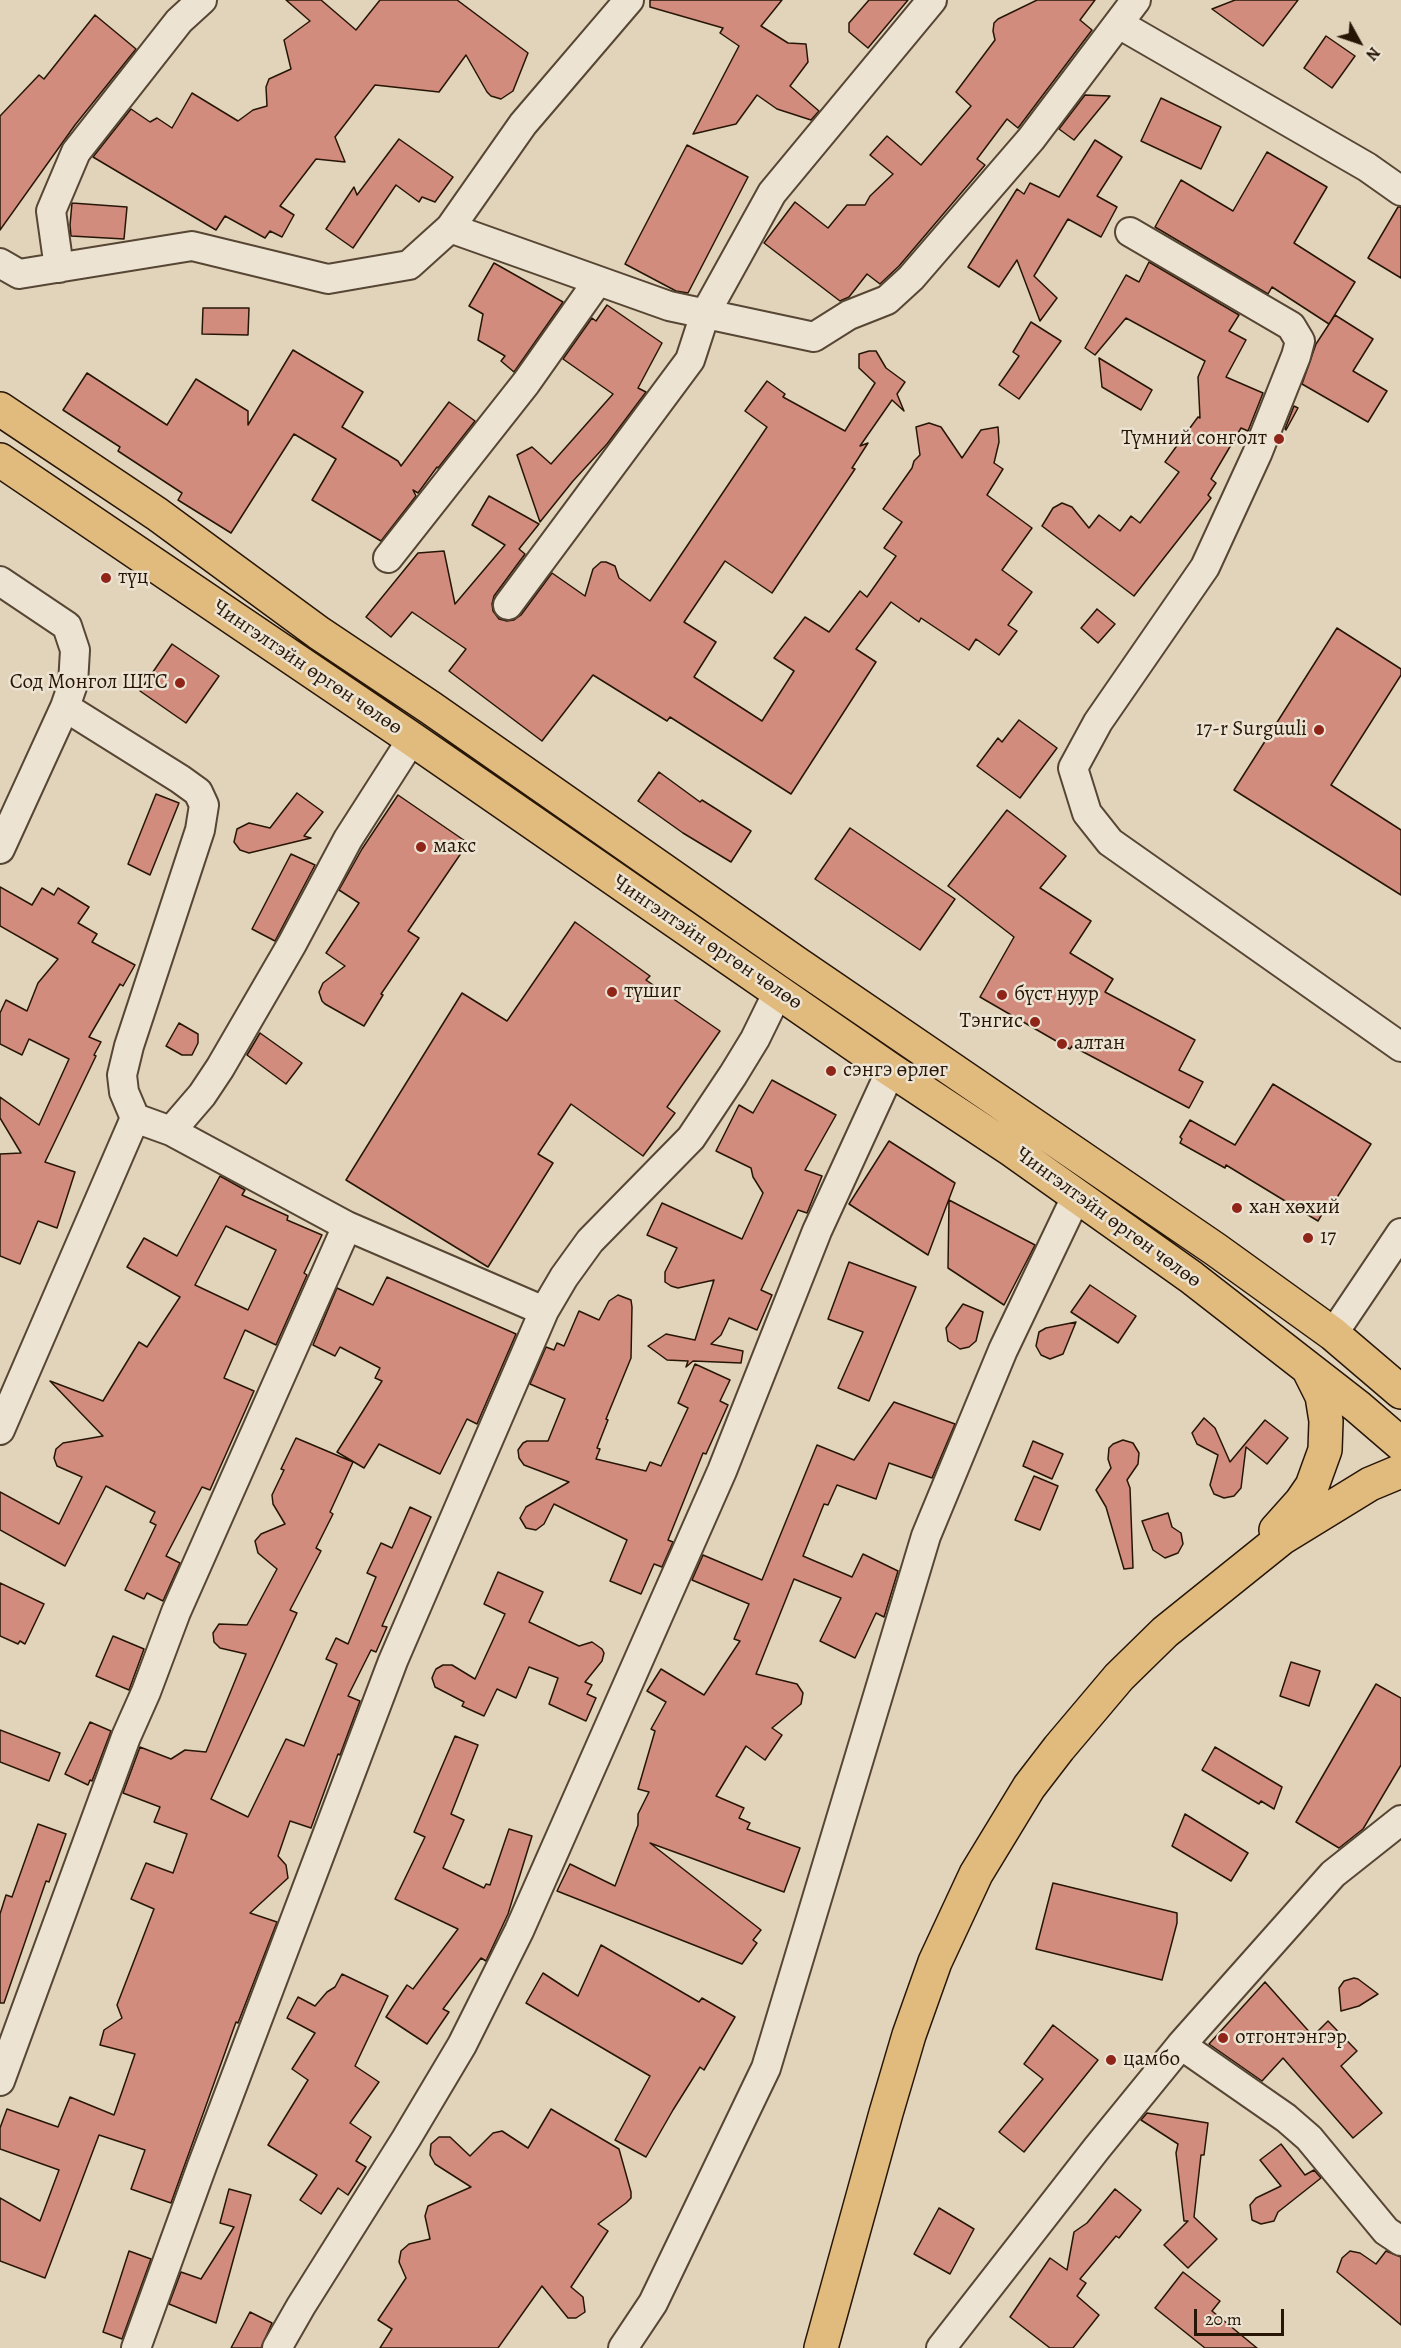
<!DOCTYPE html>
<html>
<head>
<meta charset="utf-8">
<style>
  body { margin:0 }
  #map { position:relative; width:1401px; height:2348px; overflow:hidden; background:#e2d4bb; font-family:Alegreya,serif }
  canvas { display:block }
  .north { position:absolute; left:1329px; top:12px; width:60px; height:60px; -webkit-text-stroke:4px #ece3d3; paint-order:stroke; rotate:130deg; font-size:16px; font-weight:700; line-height:24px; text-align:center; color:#271606 }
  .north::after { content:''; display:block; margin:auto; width:21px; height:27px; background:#271606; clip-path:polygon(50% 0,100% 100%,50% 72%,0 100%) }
  .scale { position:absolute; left:1194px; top:2309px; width:90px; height:27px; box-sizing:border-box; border:3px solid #271606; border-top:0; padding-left:8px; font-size:18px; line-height:21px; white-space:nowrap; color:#271606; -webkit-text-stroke:4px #ece3d3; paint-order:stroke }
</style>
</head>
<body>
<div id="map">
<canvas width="1401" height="2348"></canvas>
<div class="north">N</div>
<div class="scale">20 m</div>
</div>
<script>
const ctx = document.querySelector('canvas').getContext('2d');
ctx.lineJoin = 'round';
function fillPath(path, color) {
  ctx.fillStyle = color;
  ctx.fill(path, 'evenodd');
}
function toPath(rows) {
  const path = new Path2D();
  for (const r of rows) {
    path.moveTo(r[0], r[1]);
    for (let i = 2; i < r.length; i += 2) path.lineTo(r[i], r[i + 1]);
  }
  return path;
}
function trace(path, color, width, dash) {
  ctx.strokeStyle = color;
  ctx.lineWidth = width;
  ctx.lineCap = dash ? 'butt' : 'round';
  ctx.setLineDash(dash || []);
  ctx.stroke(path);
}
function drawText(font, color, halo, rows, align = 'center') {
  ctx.font = font + ' Alegreya,serif';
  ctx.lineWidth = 5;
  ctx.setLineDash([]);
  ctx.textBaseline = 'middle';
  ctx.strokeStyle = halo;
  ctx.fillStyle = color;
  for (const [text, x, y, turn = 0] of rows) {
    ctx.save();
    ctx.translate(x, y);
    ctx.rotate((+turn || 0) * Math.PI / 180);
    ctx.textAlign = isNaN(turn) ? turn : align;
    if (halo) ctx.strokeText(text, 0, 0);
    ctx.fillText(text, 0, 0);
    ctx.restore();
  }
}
const building = toPath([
  [286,0,321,0,356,30,380,0,457,0,528,53,513,91,501,99,491,96,487,92,466,55,439,92,375,85,335,137,345,162,316,159,280,206,294,215,282,237,270,231,265,238,225,216,216,230,93,157,131,109,150,122,157,118,172,128,192,93,238,121,253,110,267,106,266,87,269,79,291,69,284,40,310,21,286,0],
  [650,0,782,0,761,26,788,43,806,44,808,62,790,86,819,111,811,120,777,109,757,95,736,124,693,134,739,46,720,33,723,28,650,7,650,0],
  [869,0,908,0,868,48,849,32,849,23,869,0],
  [1037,0,1095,0,1080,20,1092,30,1018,128,1007,119,977,159,985,165,899,266,880,284,867,274,849,297,840,301,764,243,795,202,828,228,847,205,865,205,870,196,893,174,870,155,887,136,921,165,971,106,956,92,995,40,993,31,994,23,998,19,1037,0],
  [1235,0,1298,0,1263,46,1212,9,1235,0],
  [95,15,136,49,75,125,0,230,0,116,39,75,44,79,95,15],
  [1326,36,1355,56,1332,88,1304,68,1326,36],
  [1085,95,1110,96,1074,140,1059,129,1085,95],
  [1161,98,1221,127,1201,169,1141,141,1161,98],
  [399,139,453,177,435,202,422,197,419,202,396,185,353,248,326,229,354,187,357,195,399,139],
  [1095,140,1122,157,1097,196,1117,207,1101,237,1068,219,1034,276,1057,298,1040,321,1017,260,999,287,968,267,1017,189,1024,194,1030,183,1059,197,1095,140],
  [687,145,748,177,688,293,676,291,625,264,687,145],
  [1267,152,1327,187,1294,243,1355,282,1329,324,1272,287,1268,294,1155,227,1181,180,1233,211,1267,152],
  [72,203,127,207,124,239,71,236,70,225,72,203],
  [1398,207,1401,207,1401,278,1368,258,1398,207],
  [1149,262,1239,315,1229,331,1246,340,1226,377,1263,393,1248,431,1241,428,1211,479,1216,483,1208,495,1211,498,1134,596,1042,526,1053,508,1062,503,1072,507,1089,528,1099,515,1120,531,1131,516,1140,523,1179,472,1165,462,1198,417,1200,418,1198,377,1205,361,1126,318,1095,355,1085,348,1126,275,1139,282,1149,262],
  [494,263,563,302,514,372,501,361,505,356,478,340,483,314,469,306,494,263],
  [607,305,662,343,638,388,646,392,607,444,573,481,540,522,517,455,532,447,551,464,613,394,563,359,592,318,596,321,607,305],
  [203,308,249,308,248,335,202,334,203,308],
  [1335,315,1373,339,1353,371,1387,391,1368,422,1302,384,1316,344,1335,315],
  [1031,322,1061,341,1019,399,999,385,1019,356,1013,352,1031,322],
  [293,350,363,392,342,427,398,461,401,466,449,402,475,421,438,468,437,467,418,493,413,490,416,496,381,541,312,500,336,459,294,434,231,533,178,500,182,493,118,451,120,447,63,410,87,373,167,425,196,379,248,411,248,425,293,350],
  [869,351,876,351,886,368,905,382,897,394,904,411,892,400,860,446,868,443,852,468,855,469,772,593,725,561,684,622,716,642,694,677,762,721,794,671,774,658,805,617,829,632,860,591,867,597,896,556,884,548,902,522,883,509,912,468,914,461,920,455,916,427,929,423,941,427,962,458,981,430,998,427,999,442,994,463,1003,469,987,495,1032,528,1002,570,1032,592,1008,625,1017,631,999,655,976,639,969,650,921,618,919,622,891,602,856,649,876,662,791,794,670,717,667,721,593,675,542,741,449,671,466,649,412,612,391,637,366,617,418,553,444,551,455,604,505,545,472,525,489,496,539,524,519,549,525,554,494,596,492,604,493,611,499,619,507,621,514,620,521,615,552,573,585,596,593,569,601,562,606,562,615,566,619,578,650,601,767,427,745,411,767,381,785,394,783,397,845,431,875,383,859,368,859,354,869,351],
  [1099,358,1152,390,1141,410,1102,387,1099,358],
  [1294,406,1298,408,1286,430,1285,429,1294,406],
  [1097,609,1115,624,1098,643,1081,628,1097,609],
  [1337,628,1401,669,1401,675,1331,785,1401,830,1401,895,1234,790,1337,628],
  [172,644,219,676,186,723,140,691,172,644],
  [1019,720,1057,748,1020,798,977,766,998,738,1002,742,1019,720],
  [659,772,700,802,702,800,751,831,731,862,683,833,638,801,659,772],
  [297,793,323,812,304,836,311,838,249,853,240,850,234,842,237,829,249,823,270,828,297,793],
  [156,794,179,803,150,875,128,864,156,794],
  [398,795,468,843,408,931,419,938,381,994,383,995,364,1026,325,1004,322,1001,319,992,323,983,345,966,326,953,359,903,339,890,362,849,398,795],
  [1007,810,1066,856,1040,888,1091,921,1070,953,1113,979,1105,992,1195,1040,1179,1070,1203,1082,1189,1108,1072,1046,1070,1049,980,997,1014,937,948,886,1007,810],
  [850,828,955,899,920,950,815,879,850,828],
  [291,854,315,865,275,941,252,929,291,854],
  [0,887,32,905,42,888,54,895,58,888,89,907,78,923,97,934,92,942,135,965,123,986,120,984,89,1037,101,1042,94,1055,96,1056,45,1162,75,1172,57,1228,38,1221,20,1264,0,1256,0,1154,21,1153,0,1118,0,1097,39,1125,69,1059,29,1039,22,1055,0,1044,0,1013,6,1000,27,1011,38,983,58,959,0,926,0,887],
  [575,922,650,976,646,980,720,1031,667,1107,675,1113,643,1156,571,1104,538,1154,553,1163,488,1267,346,1180,462,993,507,1021,575,922],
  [179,1023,198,1034,198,1043,192,1055,182,1055,166,1046,179,1023],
  [260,1033,302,1063,286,1084,247,1055,260,1033],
  [772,1080,836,1115,805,1170,822,1176,807,1213,798,1210,761,1290,772,1295,757,1330,729,1318,721,1335,711,1344,743,1351,741,1363,693,1361,686,1367,688,1361,667,1360,648,1346,666,1334,695,1340,714,1280,678,1288,671,1286,665,1282,665,1272,677,1248,647,1235,662,1203,742,1239,763,1193,753,1177,751,1168,716,1151,739,1105,753,1113,772,1080],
  [1273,1084,1371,1144,1336,1199,1332,1197,1318,1221,1226,1165,1225,1168,1180,1143,1182,1139,1180,1137,1190,1120,1235,1145,1273,1084],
  [889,1141,955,1183,928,1255,849,1204,889,1141],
  [220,1176,245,1190,242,1195,288,1216,287,1220,322,1235,304,1273,307,1275,276,1345,245,1330,224,1378,254,1391,210,1490,202,1487,166,1556,180,1563,163,1601,147,1593,144,1599,125,1590,156,1525,150,1522,155,1512,106,1486,65,1566,0,1530,0,1492,59,1524,82,1477,57,1466,54,1458,56,1449,63,1443,103,1436,50,1381,103,1401,139,1342,147,1347,180,1297,127,1267,144,1238,177,1256,220,1176],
  [226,1226,276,1250,248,1310,195,1285,226,1226],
  [949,1200,1035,1245,1004,1305,948,1268,949,1200],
  [849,1262,916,1287,869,1401,838,1388,863,1332,828,1319,849,1262],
  [387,1277,516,1334,477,1424,467,1419,440,1474,379,1444,364,1468,337,1452,382,1381,375,1378,380,1368,340,1347,335,1356,313,1345,337,1288,373,1305,387,1277],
  [1090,1285,1136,1316,1118,1343,1071,1312,1090,1285],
  [618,1295,631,1300,632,1307,631,1358,606,1419,608,1420,597,1448,600,1449,596,1459,646,1471,650,1462,661,1466,688,1408,678,1403,695,1364,730,1380,720,1401,728,1405,706,1454,703,1453,668,1540,673,1542,662,1567,654,1564,641,1594,610,1581,627,1540,554,1504,544,1524,536,1530,526,1528,520,1518,526,1507,569,1482,524,1465,519,1458,518,1450,523,1443,527,1441,548,1441,565,1399,530,1384,546,1347,554,1350,557,1343,564,1346,579,1311,599,1320,609,1301,618,1295],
  [963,1304,983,1312,976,1341,969,1347,960,1349,948,1341,946,1328,963,1304],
  [1076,1322,1063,1354,1050,1359,1041,1355,1036,1346,1039,1332,1046,1328,1076,1322],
  [894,1402,955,1424,932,1478,889,1463,876,1499,837,1485,828,1505,824,1504,803,1556,852,1577,863,1554,898,1571,884,1617,876,1613,855,1658,820,1641,841,1598,794,1579,756,1674,797,1684,803,1693,801,1704,772,1728,782,1735,765,1760,746,1746,716,1796,744,1808,739,1818,750,1823,747,1829,800,1848,784,1892,650,1843,761,1930,753,1940,757,1943,742,1964,557,1891,570,1864,615,1886,638,1825,638,1814,649,1792,638,1789,655,1731,651,1729,666,1702,647,1691,661,1669,704,1695,740,1641,734,1639,749,1604,692,1580,703,1555,762,1580,817,1445,854,1460,894,1402],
  [1204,1418,1215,1428,1230,1462,1265,1420,1288,1438,1267,1464,1246,1447,1241,1488,1234,1496,1224,1498,1214,1494,1210,1485,1218,1455,1197,1444,1192,1433,1204,1418],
  [296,1438,353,1462,330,1512,333,1514,316,1548,321,1551,290,1610,297,1613,211,1799,248,1817,286,1739,304,1746,337,1664,326,1659,336,1638,348,1644,376,1577,367,1573,381,1543,392,1548,410,1507,431,1517,382,1626,387,1627,376,1652,371,1650,348,1696,360,1701,340,1755,338,1754,311,1828,290,1821,278,1856,286,1865,288,1878,250,1913,277,1922,238,2023,236,2022,171,2203,131,2189,145,2150,99,2135,45,2278,0,2261,0,2198,40,2221,59,2170,0,2149,0,2128,7,2109,58,2127,70,2097,114,2115,135,2054,100,2045,104,2030,122,2018,117,2005,154,1909,131,1899,146,1863,173,1873,187,1834,154,1822,160,1807,123,1793,140,1747,171,1759,185,1750,206,1752,246,1654,220,1648,214,1642,213,1633,219,1624,247,1625,277,1569,258,1553,255,1541,261,1534,285,1524,273,1504,272,1495,284,1470,281,1469,296,1438],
  [1123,1440,1133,1443,1139,1453,1138,1464,1127,1480,1130,1488,1133,1568,1124,1569,1106,1507,1096,1490,1111,1468,1108,1459,1109,1448,1113,1444,1123,1440],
  [1033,1441,1063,1454,1052,1479,1023,1466,1033,1441],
  [1034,1476,1058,1486,1040,1530,1015,1520,1034,1476],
  [1168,1513,1172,1527,1181,1533,1183,1544,1178,1553,1165,1558,1153,1550,1142,1521,1168,1513],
  [498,1572,543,1592,529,1622,579,1646,592,1642,602,1649,604,1653,602,1661,585,1682,592,1685,587,1694,596,1698,586,1721,549,1704,558,1678,529,1667,516,1698,497,1689,484,1716,462,1706,464,1702,435,1687,432,1678,434,1673,436,1669,443,1665,452,1665,475,1679,505,1614,484,1604,498,1572],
  [0,1583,44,1604,25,1644,20,1641,18,1644,0,1636,0,1583],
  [113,1636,144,1649,129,1690,96,1676,113,1636],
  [1291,1662,1320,1671,1309,1706,1280,1696,1291,1662],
  [1376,1684,1401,1698,1401,1765,1363,1829,1339,1848,1296,1822,1376,1684],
  [90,1722,111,1731,92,1781,90,1780,88,1785,65,1774,90,1722],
  [0,1730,60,1753,49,1781,0,1762,0,1730],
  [455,1736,478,1745,451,1814,464,1820,443,1868,484,1888,486,1884,490,1885,509,1829,532,1836,508,1914,486,1961,481,1958,443,2009,449,2012,427,2044,386,2017,407,1985,413,1989,458,1929,395,1899,425,1837,414,1832,455,1736],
  [1215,1747,1282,1787,1274,1809,1261,1801,1259,1804,1202,1770,1215,1747],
  [1185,1814,1248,1853,1231,1881,1172,1846,1185,1814],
  [38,1824,66,1834,49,1882,46,1881,4,2003,0,2003,0,1914,6,1895,12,1897,38,1824],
  [1053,1883,1177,1913,1177,1923,1162,1980,1036,1949,1053,1883],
  [601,1945,699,2002,702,1998,735,2017,704,2070,700,2067,673,2110,646,2157,615,2140,650,2076,526,2003,543,1973,578,1996,601,1945],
  [342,1974,388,1996,355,2066,379,2082,350,2123,371,2137,356,2161,366,2167,348,2195,338,2188,321,2214,300,2200,317,2175,268,2145,308,2080,292,2069,315,2033,287,2018,298,1997,315,2006,327,1992,335,1987,342,1974],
  [1354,1978,1358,1979,1378,1994,1359,2006,1341,2011,1339,1988,1344,1981,1354,1978],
  [1265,1982,1313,2036,1328,2021,1357,2051,1341,2066,1382,2113,1353,2138,1283,2058,1262,2081,1209,2044,1265,1982],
  [1053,2025,1098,2060,1024,2152,999,2132,1043,2079,1024,2064,1053,2025],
  [551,2109,619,2149,631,2192,631,2198,626,2203,598,2224,608,2231,571,2287,583,2297,585,2312,576,2318,568,2318,542,2286,498,2348,380,2348,392,2329,378,2320,406,2278,399,2262,401,2251,409,2244,430,2239,425,2216,428,2206,471,2187,435,2164,430,2155,431,2144,439,2137,450,2137,470,2156,493,2133,502,2131,528,2148,551,2109],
  [1147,2113,1208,2123,1204,2155,1201,2155,1194,2217,1217,2239,1188,2268,1164,2245,1188,2221,1184,2221,1176,2153,1178,2144,1141,2120,1147,2113],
  [1281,2144,1305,2175,1314,2170,1321,2178,1278,2212,1274,2221,1261,2224,1252,2220,1250,2205,1256,2198,1281,2186,1260,2160,1281,2144],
  [229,2189,251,2195,216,2323,169,2304,181,2272,201,2279,234,2227,220,2223,229,2189],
  [1115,2189,1141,2210,1119,2238,1116,2236,1080,2279,1086,2283,1077,2296,1099,2315,1073,2348,1050,2348,1010,2317,1050,2258,1067,2270,1074,2232,1087,2223,1115,2189],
  [939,2208,974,2229,950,2274,914,2254,939,2208],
  [129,2251,151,2259,122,2339,103,2332,129,2251],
  [1350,2251,1360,2253,1376,2264,1386,2251,1401,2257,1401,2325,1337,2272,1342,2258,1350,2251],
  [1183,2272,1220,2301,1212,2311,1257,2348,1205,2348,1155,2308,1183,2272],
  [250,2312,272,2323,261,2348,231,2348,250,2312]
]);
const minor = toPath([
  [1119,24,1367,167,1401,191],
  [450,228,669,306,814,337,849,315,887,300,911,278,1031,139,1136,0],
  [1130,232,1291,326,1300,341,1296,356,1257,454,1205,567,1098,722,1073,768,1087,813,1110,842,1401,1047],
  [0,263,19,274,192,246,328,279,409,265,450,228,523,124,629,0],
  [59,268,51,211,76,152,179,21,202,0],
  [388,558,526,383,598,281],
  [0,581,67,626,75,650,73,684,65,707,0,849],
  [508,605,690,360,705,314,772,193,932,0],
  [65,707,180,779,198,792,204,805,200,830,129,1046,122,1075,124,1092,135,1118],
  [171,1131,347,1226,544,1311,564,1277,590,1241,691,1138,733,1075,755,1039,778,992],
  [1333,1334,1401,1233],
  [0,1430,135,1118,171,1131,202,1095,220,1068,292,944,348,839,412,739],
  [1181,2045,1286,2118,1309,2138,1386,2231,1401,2241],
  [0,2081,126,1737,146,1692,176,1612,347,1226],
  [136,2348,202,2166,393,1661,544,1311],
  [277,2348,301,2306,406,2139,462,2045,519,1931,722,1471,817,1231,891,1070],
  [623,2348,653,2303,766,2068,926,1536,1003,1350,1077,1195],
  [941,2348,1097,2148,1181,2045,1333,1874,1401,1820]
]);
const major = toPath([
  [0,409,157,514,319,633,431,708,796,963,1215,1249,1333,1334,1401,1392],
  [0,460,412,739,891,1070,1012,1150,1191,1277,1358,1407,1401,1444],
  [1276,1530,1301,1502,1312,1486,1325,1450,1326,1421,1322,1396,1309,1370],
  [821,2348,886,2113,909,2035,935,1962,976,1874,1029,1787,1059,1748,1119,1677,1165,1632,1282,1538,1370,1484,1401,1471]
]);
const markers = [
  [1279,439,6,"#8f2418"],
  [106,578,6,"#8f2418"],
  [180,683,6,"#8f2418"],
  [1319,730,6,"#8f2418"],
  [421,847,6,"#8f2418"],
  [612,992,6,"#8f2418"],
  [1002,995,6,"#8f2418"],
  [1035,1022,6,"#8f2418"],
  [1062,1044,6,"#8f2418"],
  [831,1071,6,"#8f2418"],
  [1237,1208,6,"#8f2418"],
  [1308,1238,6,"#8f2418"],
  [1223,2038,6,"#8f2418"],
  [1111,2060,6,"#8f2418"]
];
const poiNames = [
  ["Түмний сонголт",1267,439,"right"],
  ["түц",118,578],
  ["Сод Монгол ШТС",168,683,"right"],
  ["17-r Surguuli",1307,730,"right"],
  ["макс",433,847],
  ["түшиг",624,992],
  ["бүст нуур",1014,995],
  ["Тэнгис",1023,1022,"right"],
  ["алтан",1074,1044],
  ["сэнгэ өрлөг",843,1071],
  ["хан хөхий",1249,1208],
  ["17",1320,1238],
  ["отгонтэнгэр",1235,2038],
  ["цамбо",1123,2060]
];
const streetNames = [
  ["Чингэлтэйн өргөн чөлөө",307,668,34],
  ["Чингэлтэйн өргөн чөлөө",707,943,34],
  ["Чингэлтэйн өргөн чөлөө",1108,1218,36]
];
fillPath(building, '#d28c7e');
trace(building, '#271606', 1.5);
trace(minor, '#564633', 32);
trace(major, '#271606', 36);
trace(minor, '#ece3d3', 28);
trace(major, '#e1ba7e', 33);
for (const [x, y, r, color] of markers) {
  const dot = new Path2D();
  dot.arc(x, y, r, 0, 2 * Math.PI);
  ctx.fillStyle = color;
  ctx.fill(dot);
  trace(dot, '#ece3d3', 2);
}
drawText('21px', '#271606', '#ece3d3', poiNames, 'left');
drawText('21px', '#271606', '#ece3d3', streetNames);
</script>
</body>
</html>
